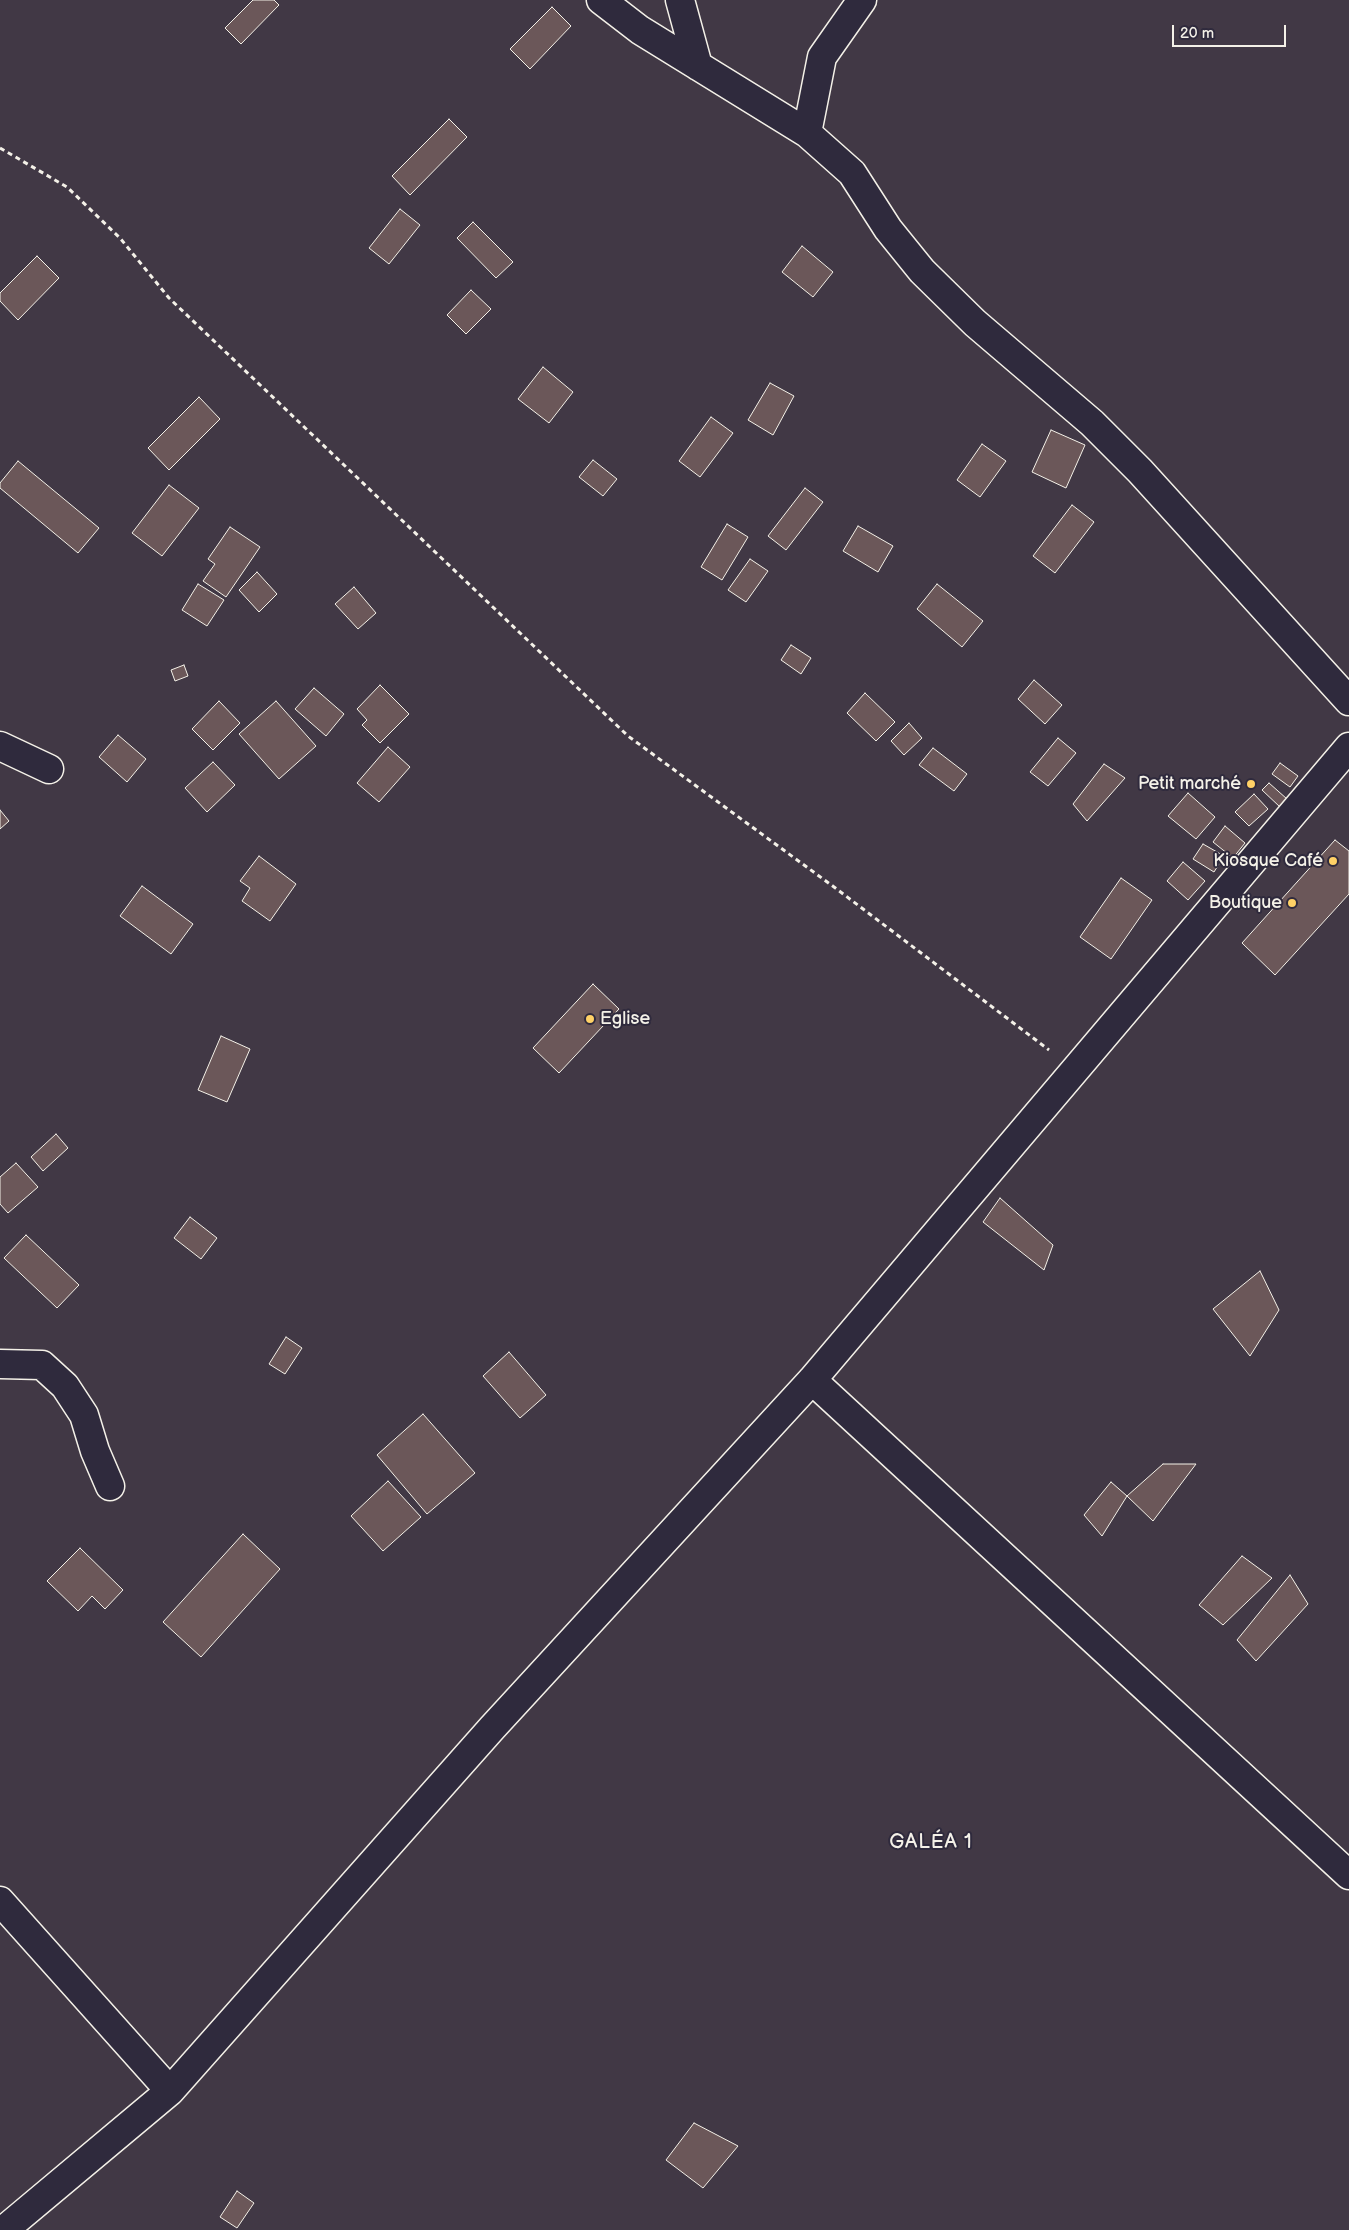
<!DOCTYPE html>
<html>
<head>
<meta charset="utf-8">
<style>
  body { margin:0 }
  #map { position:relative; width:1349px; height:2230px; overflow:hidden; background:#413845; font-family:"Balsamiq Sans",sans-serif }
  canvas { display:block }
  .scale { position:absolute; left:1172px; top:25px; width:114px; height:22px; box-sizing:border-box; border:2px solid #f4f1e8; border-top:0; padding-left:6px; font-size:15px; line-height:18px; white-space:nowrap; color:#f4f1e8; -webkit-text-stroke:4px #2f2a3d; paint-order:stroke }
</style>
</head>
<body>
<div id="map">
<canvas width="1349" height="2230"></canvas>
<div class="scale">20 m</div>
</div>
<script>
const ctx = document.querySelector('canvas').getContext('2d');
ctx.lineJoin = 'round';
function fillPath(path, color) {
  ctx.fillStyle = color;
  ctx.fill(path, 'evenodd');
}
function toPath(rows) {
  const path = new Path2D();
  for (const r of rows) {
    path.moveTo(r[0], r[1]);
    for (let i = 2; i < r.length; i += 2) path.lineTo(r[i], r[i + 1]);
  }
  return path;
}
function trace(path, color, width, dash) {
  ctx.strokeStyle = color;
  ctx.lineWidth = width;
  ctx.lineCap = dash ? 'butt' : 'round';
  ctx.setLineDash(dash || []);
  ctx.stroke(path);
}
function drawText(font, color, halo, rows, align = 'center') {
  ctx.font = font + ' "Balsamiq Sans",sans-serif';
  ctx.lineWidth = 4;
  ctx.setLineDash([]);
  ctx.textBaseline = 'middle';
  ctx.strokeStyle = halo;
  ctx.fillStyle = color;
  for (const [text, x, y, turn = 0] of rows) {
    ctx.save();
    ctx.translate(x, y);
    ctx.rotate((+turn || 0) * Math.PI / 180);
    ctx.textAlign = isNaN(turn) ? turn : align;
    if (halo) ctx.strokeText(text, 0, 0);
    ctx.fillText(text, 0, 0);
    ctx.restore();
  }
}
const building = toPath([
  [253,0,274,0,279,5,241,44,225,28,253,0],
  [552,7,571,26,530,69,510,49,552,7],
  [449,119,467,137,410,195,392,176,449,119],
  [400,209,420,225,389,264,369,248,400,209],
  [473,222,513,262,496,278,457,238,473,222],
  [802,246,833,272,813,297,782,272,802,246],
  [37,256,59,278,18,320,0,301,0,293,37,256],
  [471,290,491,309,466,334,447,315,471,290],
  [543,367,573,392,549,423,518,399,543,367],
  [770,383,794,396,773,435,748,420,770,383],
  [199,397,220,419,169,470,148,448,199,397],
  [711,417,733,433,700,477,679,461,711,417],
  [1051,430,1085,445,1066,488,1032,472,1051,430],
  [982,444,1006,461,980,497,957,480,982,444],
  [593,460,617,479,603,496,579,477,593,460],
  [18,461,99,528,78,553,0,488,0,483,18,461],
  [169,485,199,508,162,556,132,533,169,485],
  [805,488,823,502,786,550,768,536,805,488],
  [1072,505,1094,522,1055,573,1033,556,1072,505],
  [727,524,748,537,722,580,701,567,727,524],
  [858,526,893,546,878,572,843,551,858,526],
  [230,527,260,547,226,597,203,581,215,564,208,559,230,527],
  [750,559,768,571,746,602,728,590,750,559],
  [257,572,277,594,259,612,239,590,257,572],
  [198,584,224,600,207,626,182,610,198,584],
  [937,584,983,621,962,647,917,609,937,584],
  [354,587,376,613,358,629,335,604,354,587],
  [791,645,811,658,801,674,781,660,791,645],
  [184,665,188,676,175,681,171,670,184,665],
  [1034,680,1062,705,1045,724,1018,699,1034,680],
  [380,685,409,714,380,743,362,725,367,720,357,709,380,685],
  [314,688,344,714,326,736,295,709,314,688],
  [865,693,895,722,876,741,847,713,865,693],
  [219,701,240,723,213,750,192,729,219,701],
  [276,701,316,746,279,779,239,734,276,701],
  [909,723,922,738,904,755,891,741,909,723],
  [118,735,146,759,127,782,99,757,118,735],
  [1058,738,1076,753,1048,786,1030,772,1058,738],
  [388,747,410,767,379,802,357,783,388,747],
  [933,748,967,774,954,791,919,765,933,748],
  [213,762,235,785,207,812,185,788,213,762],
  [1280,763,1298,776,1290,787,1272,774,1280,763],
  [1104,764,1125,778,1087,821,1073,804,1104,764],
  [1269,783,1287,799,1280,807,1262,790,1269,783],
  [1188,793,1215,817,1196,839,1168,816,1188,793],
  [1254,794,1268,809,1249,826,1235,812,1254,794],
  [0,810,9,821,0,829,0,810],
  [1225,826,1245,843,1233,858,1213,842,1225,826],
  [1335,840,1349,851,1349,894,1275,975,1242,943,1335,840],
  [1203,844,1224,856,1214,872,1193,859,1203,844],
  [259,856,296,884,270,921,242,901,250,888,240,881,259,856],
  [1183,862,1205,881,1188,900,1167,881,1183,862],
  [1121,878,1152,900,1111,959,1080,937,1121,878],
  [142,886,193,924,171,954,120,916,142,886],
  [593,984,619,1009,559,1073,533,1048,593,984],
  [221,1036,250,1049,227,1102,198,1090,221,1036],
  [56,1134,68,1148,43,1171,31,1157,56,1134],
  [16,1163,38,1187,8,1213,0,1204,0,1177,16,1163],
  [1000,1198,1053,1245,1044,1270,983,1222,1000,1198],
  [190,1217,217,1238,201,1259,174,1238,190,1217],
  [26,1235,79,1285,57,1308,4,1258,26,1235],
  [1260,1271,1279,1310,1250,1356,1213,1309,1260,1271],
  [286,1337,302,1348,285,1374,269,1364,286,1337],
  [509,1352,546,1395,520,1418,483,1376,509,1352],
  [423,1414,475,1473,427,1514,377,1455,423,1414],
  [1163,1464,1196,1464,1153,1521,1127,1496,1163,1464],
  [388,1481,421,1517,383,1551,351,1516,388,1481],
  [1111,1482,1127,1496,1102,1536,1084,1515,1111,1482],
  [243,1534,280,1569,201,1657,163,1622,243,1534],
  [80,1548,123,1590,105,1609,92,1596,78,1611,47,1581,80,1548],
  [1242,1556,1272,1578,1223,1625,1199,1605,1242,1556],
  [1290,1575,1308,1604,1256,1661,1237,1640,1290,1575],
  [694,2123,738,2146,703,2188,666,2160,694,2123],
  [237,2191,254,2203,237,2228,220,2217,237,2191]
]);
const path = toPath([
  [0,148,67,187,120,238,169,298,628,736,834,887,1049,1050]
]);
const minor = toPath([
  [601,0,640,30,807,133,852,173,888,229,922,271,975,323,1092,423,1140,471,1349,701],
  [680,0,698,66],
  [807,133,822,57,862,0],
  [0,746,49,769],
  [0,1364,42,1365,65,1386,84,1415,95,1451,110,1486],
  [812,1380,1349,1875],
  [0,1901,170,2091],
  [4,2230,170,2091,492,1728,812,1380,1349,747]
]);
const markers = [
  [1251,784,5,"#ffd166"],
  [1333,861,5,"#ffd166"],
  [1292,903,5,"#ffd166"],
  [590,1019,5,"#ffd166"]
];
const poiNames = [
  ["Petit marché",1241,784],
  ["Kiosque Café",1323,861],
  ["Boutique",1282,903],
  ["Eglise",600,1019,"left"]
];
const quarterNames = [
  ["GALÉA 1",931,1843]
];
fillPath(building, '#6b5759');
trace(building, '#f4f1e8', 1);
trace(minor, '#f4f1e8', 31);
trace(path, '#f4f1e8', 3, [5, 4]);
trace(minor, '#2f2a3d', 28);
for (const [x, y, r, color] of markers) {
  const dot = new Path2D();
  dot.arc(x, y, r, 0, 2 * Math.PI);
  ctx.fillStyle = color;
  ctx.fill(dot);
  trace(dot, '#2f2a3d', 2);
}
drawText('18px', '#f4f1e8', '#2f2a3d', poiNames, 'right');
ctx.letterSpacing = '1px';
drawText('20px', '#f4f1e8', '#2f2a3d', quarterNames);
ctx.letterSpacing = '0px';
</script>
</body>
</html>
